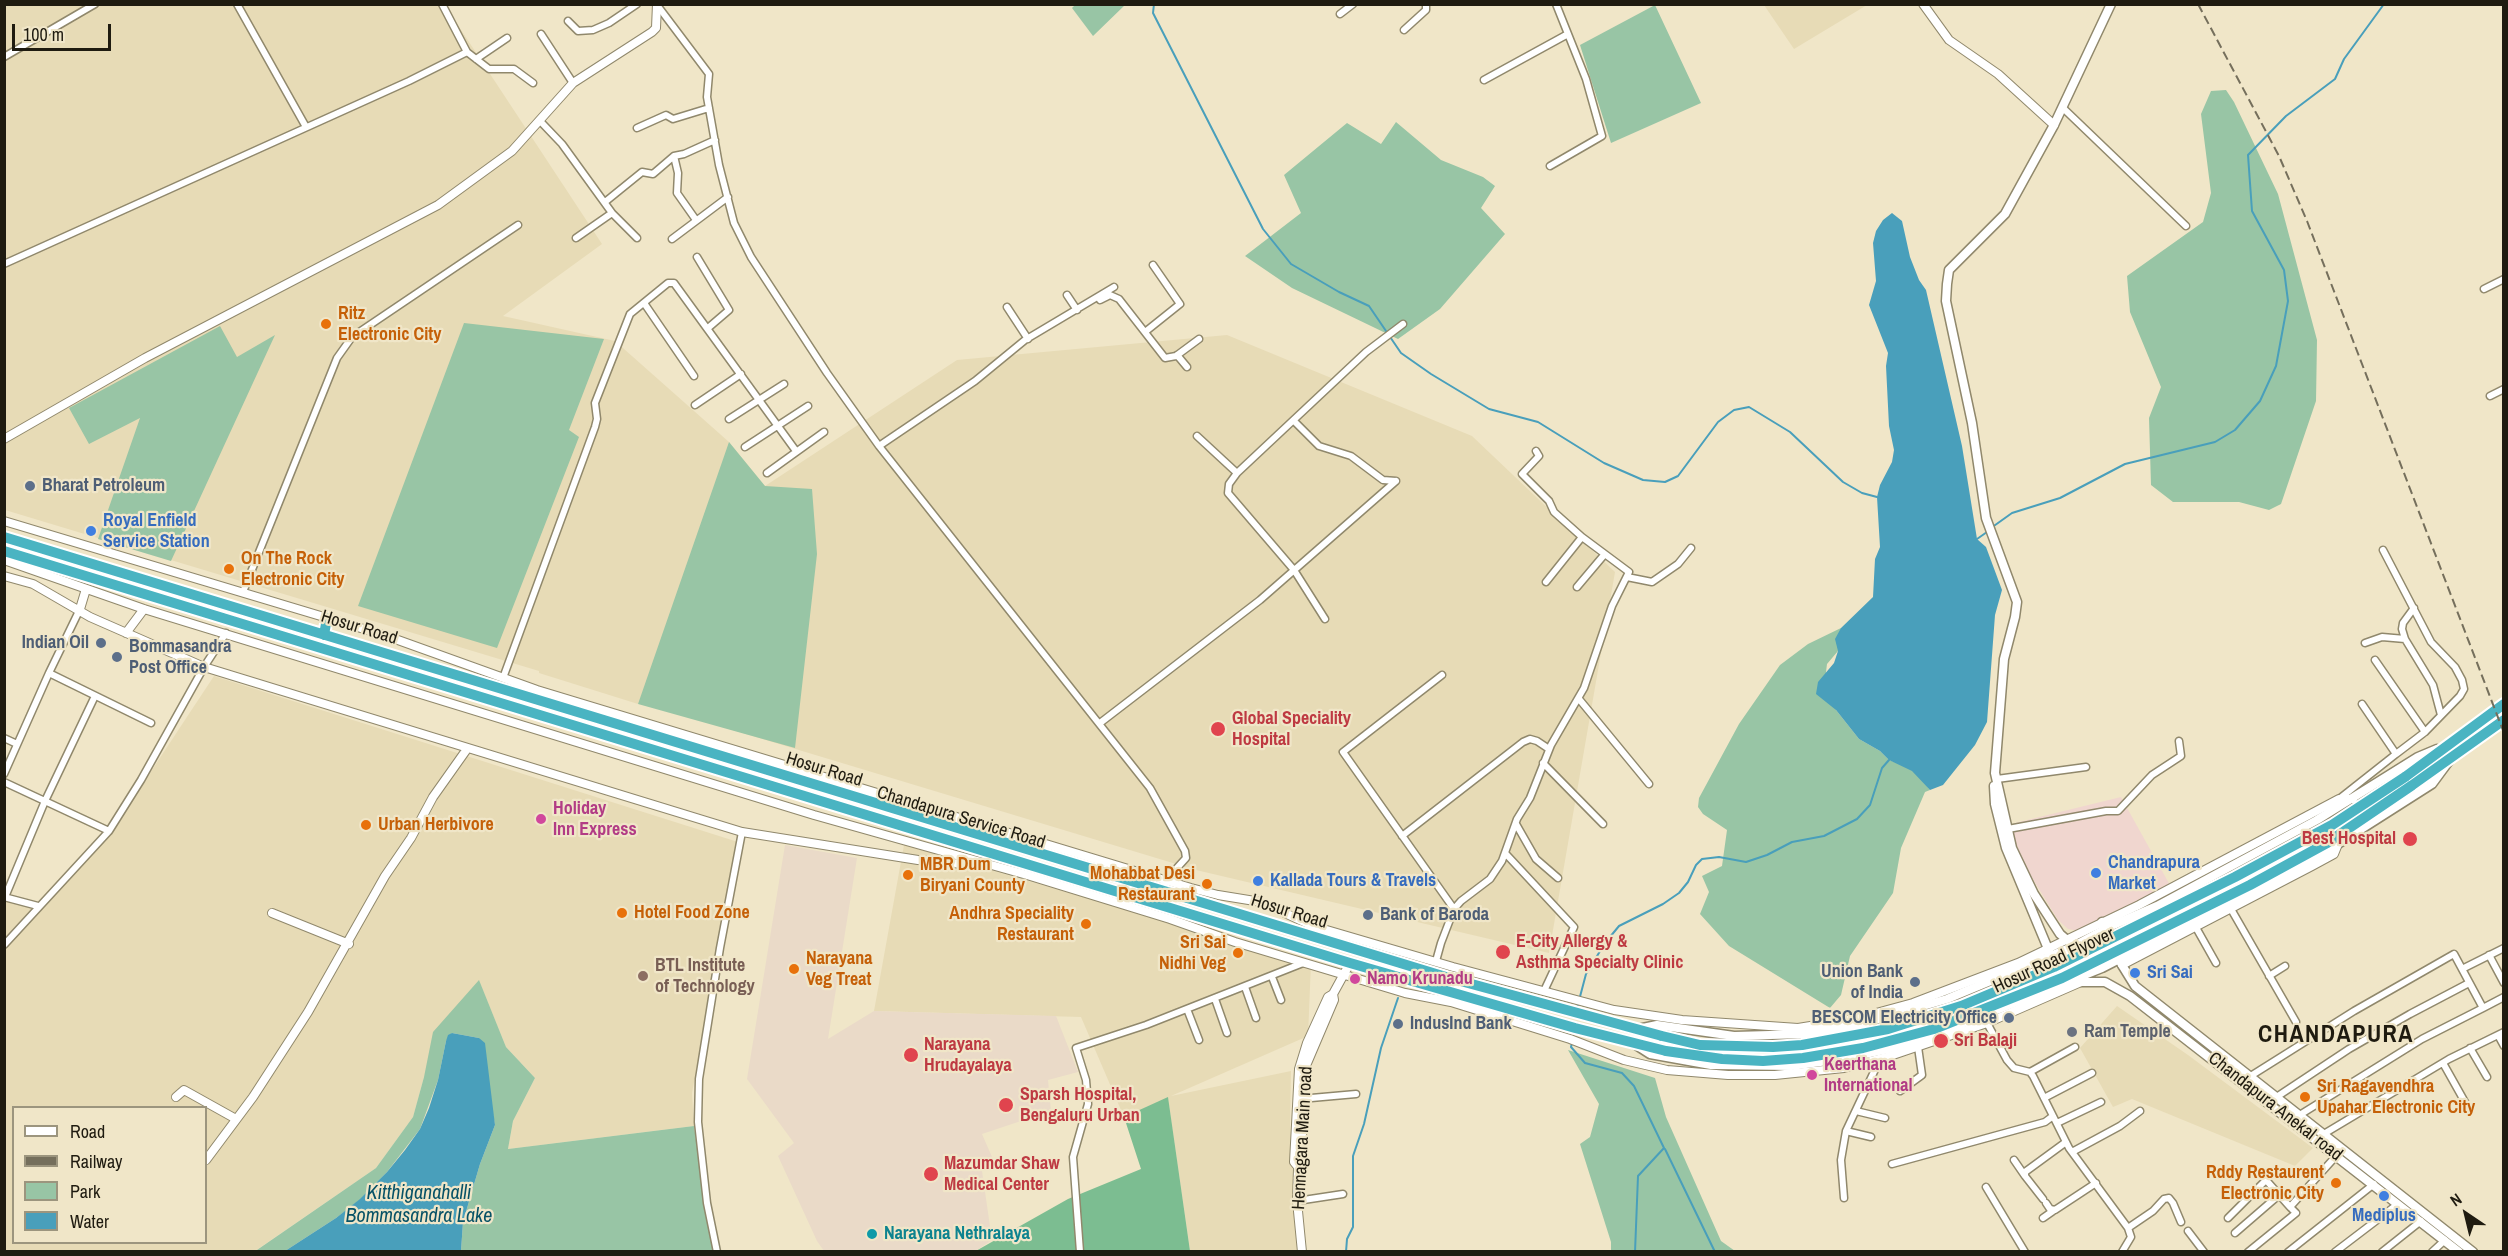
<!DOCTYPE html>
<html>
<head>
<meta charset="utf-8">
<style>
  body { margin:0 }
  #map { position:relative; width:2508px; height:1256px; overflow:hidden; background:#f0e6c8; font-family:"Archivo Narrow",sans-serif }
  canvas { display:block }
  .frame { position:absolute; inset:0; border:6px solid #1f1b10; pointer-events:none }
  .legend { position:absolute; left:12px; top:1106px; width:195px; height:138px; box-sizing:border-box; background:#f0e6c8; border:2px solid #9c957e; margin:0; padding:8px 10px; list-style:none; font-size:18px; color:#1f1b10 }
  .legend li { display:flex; align-items:center; gap:12px; height:30px }
  .legend b { width:30px; border:2px solid #9c957e }
  .north { position:absolute; left:2436px; top:1184px; width:60px; height:60px; -webkit-text-stroke:4px #f0e6c8; paint-order:stroke; rotate:325deg; font-size:16px; font-weight:700; line-height:24px; text-align:center; color:#1f1b10 }
  .north::after { content:''; display:block; margin:auto; width:21px; height:27px; background:#1f1b10; clip-path:polygon(50% 0,100% 100%,50% 72%,0 100%) }
  .scale { position:absolute; left:12px; top:24px; width:99px; height:27px; box-sizing:border-box; border:3px solid #1f1b10; border-top:0; padding-left:8px; font-size:18px; line-height:21px; white-space:nowrap; color:#1f1b10; -webkit-text-stroke:4px #f0e6c8; paint-order:stroke }
</style>
</head>
<body>
<div id="map">
<canvas width="2508" height="1256"></canvas>
<div class="frame"></div>
<ul class="legend">
<li><b style="height:8px;background:#fff"></b>Road</li>
<li><b style="height:8px;background:#756f5c"></b>Railway</li>
<li><b style="height:16px;background:#98c5a5"></b>Park</li>
<li><b style="height:16px;background:#499fbb"></b>Water</li>
</ul>
<div class="north">N</div>
<div class="scale">100 m</div>
</div>
<script>
const ctx = document.querySelector('canvas').getContext('2d');
ctx.lineJoin = 'round';
function fillPath(path, color) {
  ctx.fillStyle = color;
  ctx.fill(path, 'evenodd');
}
function toPath(rows) {
  const path = new Path2D();
  for (const r of rows) {
    path.moveTo(r[0], r[1]);
    for (let i = 2; i < r.length; i += 2) path.lineTo(r[i], r[i + 1]);
  }
  return path;
}
function trace(path, color, width, dash) {
  ctx.strokeStyle = color;
  ctx.lineWidth = width;
  ctx.lineCap = dash ? 'butt' : 'round';
  ctx.setLineDash(dash || []);
  ctx.stroke(path);
}
function drawText(font, color, halo, rows, align = 'center') {
  ctx.font = font + ' "Archivo Narrow",sans-serif';
  ctx.lineWidth = 4.5;
  ctx.setLineDash([]);
  ctx.textBaseline = 'middle';
  ctx.strokeStyle = halo;
  ctx.fillStyle = color;
  for (const [text, x, y, turn = 0] of rows) {
    ctx.save();
    ctx.translate(x, y);
    ctx.rotate((+turn || 0) * Math.PI / 180);
    ctx.textAlign = isNaN(turn) ? turn : align;
    if (halo) ctx.strokeText(text, 0, 0);
    ctx.fillText(text, 0, 0);
    ctx.restore();
  }
}
const commercial = toPath([
  [2121,797,2171,887,2079,931,2068,929,2058,920,2021,860,2013,834,2015,823]
]);
const built = toPath([
  [444,4,602,244,503,316,615,341,729,442,765,486,957,360,1227,335,1472,436,1615,572,1549,953,1196,870,640,702,638,704,539,673,539,671,5,510,5,5],
  [1764,5,1867,5,1794,49],
  [214,676,738,842,692,1093,694,1126,508,1149,513,1121,535,1078,506,1047,479,981,424,1077,413,1117,376,1168,255,1251,5,1252,5,895,43,907,107,838],
  [14,1108,206,1108,206,1242,14,1242],
  [904,845,1311,963,1308,1036,1171,1096,1291,1071,1290,1125,1297,1251,1190,1251,1168,1098,1124,1117,1081,1017,874,1011],
  [2117,1006,2188,1055,2313,1148,2295,1166,2132,1099,2113,1107,2080,1048]
]);
const medical = toPath([
  [785,845,857,858,828,1039,874,1011,1056,1016,1078,1072,1048,1080,1051,1111,982,1134,992,1157,981,1164,992,1240,974,1252,824,1251,817,1241,778,1156,794,1143,747,1079]
]);
const green = toPath([
  [1076,4,1125,4,1125,5,1093,36,1072,8],
  [1655,5,1701,103,1611,143,1580,45],
  [2226,90,2234,102,2278,194,2317,340,2316,401,2281,504,2269,510,2239,502,2173,502,2151,485,2149,418,2161,387,2130,312,2127,276,2203,222,2211,193,2201,114,2211,91],
  [1396,122,1441,160,1483,177,1495,186,1481,208,1505,234,1440,309,1398,339,1292,288,1245,256,1301,213,1284,175,1347,123,1381,144],
  [464,323,604,339,569,430,579,437,497,648,358,606],
  [220,326,237,357,275,335,171,561,98,539,140,418,89,444,69,408],
  [729,442,765,486,812,489,817,554,795,748,638,704],
  [1841,628,1838,651,1827,664,1826,672,1836,710,1859,739,1880,751,1889,760,1914,769,1930,790,1925,792,1901,848,1893,893,1850,956,1841,995,1830,1008,1729,946,1700,914,1709,892,1702,876,1722,866,1727,830,1703,814,1698,807,1699,798,1739,724,1780,665,1808,644],
  [479,980,506,1047,535,1078,513,1121,508,1149,694,1126,705,1204,714,1251,461,1251,463,1222,480,1164,495,1125,479,1038,452,1033,446,1041,438,1080,420,1129,387,1172,361,1199,336,1218,285,1251,254,1252,376,1168,413,1117,424,1077,433,1032],
  [1568,1050,1655,1078,1666,1117,1721,1241,1735,1251,1611,1251,1611,1242,1580,1144,1590,1137,1599,1104]
]);
const forest = toPath([
  [1168,1097,1190,1251,974,1252,1068,1199,1141,1169,1124,1117]
]);
const water = toPath([
  [1892,213,1902,221,1910,257,1919,280,1926,290,1962,446,1977,539,1986,547,2002,590,1995,615,1987,722,1975,745,1943,785,1930,790,1912,771,1889,760,1880,751,1859,739,1836,710,1816,694,1818,682,1834,663,1838,651,1835,639,1841,628,1873,597,1875,559,1880,547,1877,497,1880,485,1892,462,1894,450,1889,426,1886,366,1888,353,1869,305,1876,281,1873,243,1876,231,1883,220],
  [452,1033,479,1038,485,1043,495,1125,480,1164,463,1222,461,1251,285,1251,336,1218,360,1199,387,1172,405,1150,420,1129,429,1108,438,1080,446,1041,448,1035]
]);
const stream = toPath([
  [1154,4,1153,13,1263,229,1291,264,1339,292,1369,306,1401,353,1431,374,1489,409,1538,422,1604,463,1643,480,1665,482,1678,476,1718,422,1734,410,1749,407,1790,432,1843,482,1862,493,1877,497],
  [1991,528,2012,513,2060,498,2125,464,2215,442,2235,430,2260,401,2276,366,2288,301,2284,270,2252,211,2248,155,2286,116,2335,79,2344,59,2384,4],
  [1977,539,1987,532],
  [1577,1008,1586,974,1605,943,1619,926,1663,904,1679,893,1688,882,1696,865,1702,859,1719,857,1746,862,1767,855,1792,842,1824,836,1857,819,1870,805,1882,768,1889,760],
  [1572,1043,1571,1047,1585,1063,1622,1073,1634,1086,1664,1148,1638,1176,1635,1252],
  [1665,1149,1715,1252],
  [1346,1252,1347,1239,1353,1227,1353,1156,1364,1124,1381,1048,1398,998]
]);
const minor = toPath([
  [237,4,306,127],
  [442,4,467,52,489,69,514,69,533,83],
  [657,5,709,74,707,97,719,165,734,223,751,257,827,373,879,446,1150,788,1185,851,1186,858,1166,880,1161,890],
  [1340,14,1353,4],
  [568,21,578,31,593,30,609,23,637,4],
  [1404,30,1426,10,1426,4],
  [541,34,573,83],
  [4,57,95,4],
  [476,59,507,38],
  [1484,80,1568,34],
  [2063,108,2186,226],
  [541,122,562,144,612,213,637,238],
  [637,128,666,115,673,119,709,108],
  [674,156,678,173,677,193,696,220],
  [1550,166,1602,136,1586,79,1556,4],
  [605,202,642,172,653,174,674,156,684,154,715,140],
  [576,238,612,213],
  [672,239,728,197],
  [697,257,729,310,708,328],
  [4,264,409,81,467,52],
  [2484,289,2504,279],
  [1067,295,1077,310],
  [1100,300,1110,295,1119,299,1165,358,1176,356,1199,339],
  [644,303,694,376],
  [1007,307,1028,339],
  [1145,332,1180,304,1153,265],
  [1177,355,1187,367],
  [2490,396,2504,389],
  [695,405,741,374],
  [729,419,784,384],
  [1294,421,1319,446,1351,456,1383,480,1396,481],
  [1197,436,1237,473],
  [879,446,975,381,1025,340,1114,287],
  [745,447,808,406],
  [1536,451,1539,456,1522,474,1549,501,1554,512,1582,537],
  [767,473,824,432],
  [2383,550,2431,642,2455,667,2462,680,2464,689,2460,696,2425,732],
  [1627,577,1652,582,1678,564,1691,548],
  [1577,587,1604,555],
  [243,592,337,358,352,337,518,225],
  [2414,608,2403,623,2402,629,2405,639,2433,685,2441,715],
  [1325,619,1294,570,1228,493,1229,484,1237,473,1366,352,1403,324],
  [2365,643,2382,637,2405,639],
  [2375,660,2425,732,2396,754],
  [49,673,151,723],
  [1442,675,1343,752,1454,909],
  [503,678,595,427,597,419,595,403,630,314,668,283,674,283,796,451],
  [1579,699,1649,784],
  [1100,723,1260,600,1396,481],
  [4,738,17,744],
  [1543,763,1603,824],
  [4,774,49,673,80,609],
  [1997,779,2086,767],
  [4,782,109,831],
  [2339,799,2396,754,2362,704],
  [1516,824,1536,859,1558,878],
  [2008,829,2106,811,2118,811,2152,775,2181,756,2179,741],
  [1402,836,1523,742,1530,739,1537,741,1549,749],
  [1505,853,1574,927,1544,991],
  [4,897,38,906],
  [5,897,45,801,95,696],
  [2231,909,2296,1022],
  [2194,924,2216,963],
  [4,945,109,831,141,780,204,667,226,633],
  [2489,955,2504,983],
  [1436,961,1441,943,1454,909,1461,901,1490,879,1502,861,1517,819,1530,798,1551,745,1584,688,1612,606,1629,572,1582,537,1546,582],
  [2462,969,2504,948],
  [2269,976,2285,966],
  [1272,977,1281,1000],
  [1245,987,1256,1018],
  [1215,999,1227,1033],
  [1187,1009,1199,1040],
  [1987,1023,2007,1060,2014,1068,2030,1072,2033,1076,2069,1148,2128,1228,2131,1237,2122,1252],
  [2498,1035,2504,1046],
  [2470,1048,2487,1077],
  [2443,1063,2466,1104],
  [2030,1072,2075,1047],
  [2246,1084,2249,1077,2354,1011,2454,954,2483,1008,2504,997],
  [1900,1091,1922,1075,1918,1047],
  [2044,1098,2092,1073],
  [2275,1098,2349,1049,2410,1014,2469,983],
  [1300,1099,1356,1094],
  [1856,1111,1885,1118],
  [2298,1116,2422,1039,2483,1008],
  [2057,1123,2101,1102],
  [1846,1131,1871,1137],
  [2322,1135,2449,1059,2504,1032],
  [2072,1152,2120,1126,2140,1111],
  [2014,1160,2025,1176],
  [1892,1164,2045,1122,2053,1116],
  [1986,1187,2025,1252],
  [1844,1198,1841,1160,1846,1131,1880,1059],
  [2043,1199,2025,1176,2025,1172,2066,1142],
  [1297,1201,1343,1194],
  [2046,1203,2050,1209,2055,1210,2096,1183],
  [2043,1218,2053,1211],
  [2228,1218,2266,1180,2290,1207],
  [2128,1228,2153,1211,2164,1199,2169,1198,2173,1203,2181,1222],
  [2188,1231,2204,1252],
  [2235,1233,2279,1195],
  [717,1252,707,1203,698,1122,699,1079,720,948,742,832],
  [1080,1252,1073,1157,1088,1104,1086,1080,1076,1048,1146,1025,1303,963],
  [2248,1252,2296,1213,2290,1207,2337,1155],
  [2288,1252,2374,1184],
  [2335,1252,2398,1204],
  [2382,1252,2421,1221],
  [2432,1252,2445,1240]
]);
const tertiary = toPath([
  [1923,4,1949,40,1998,74,2054,125],
  [4,439,145,358,438,205,512,151,573,83,652,32,656,28,657,4],
  [4,521,384,635,537,690,1191,888,1218,895,1261,902,1313,926,1453,967,1614,1010,1682,1020,1798,1028,1854,1019,1913,1003,2018,963,2139,905,2339,799,2353,799],
  [4,560,144,609,814,815,1027,875,1170,919,1235,942,1405,993,1451,1002,1570,1039,1624,1060,1667,1070,1728,1075,1775,1075,1844,1068,1887,1057,1987,1023,2081,982],
  [4,576,33,584,90,617,204,667,742,832,918,860,963,864,976,863],
  [80,609,86,589],
  [126,633,144,609],
  [272,913,349,944],
  [2122,965,2312,866,2334,854,2338,844],
  [176,1097,184,1090,236,1119],
  [206,1160,253,1097,308,1012,385,876,411,838,433,797,467,749],
  [1298,1167,1294,1162,1299,1069,1307,1043,1328,997,1333,994],
  [1302,1252,1297,1201,1298,1167,1301,1161,1305,1068,1334,1000,1333,994,1350,963]
]);
const secondary = toPath([
  [1994,786,1995,804,2006,848,2051,956,2081,982,2105,982,2130,996,2459,1252],
  [2102,922,2122,965,2135,986,2473,1252],
  [2074,946,2060,934,2034,894,2012,848,1995,773,2004,659,2015,617,2017,602,1986,518,1972,423,1946,301,1947,284,1949,270,2005,214,2054,125,2111,4],
  [1638,1029,1657,1025,1734,1036,1806,1034,1858,1025,1947,999,2072,947,2111,926,2157,906,2317,820,2418,757,2437,749],
  [1636,1045,1650,1054,1711,1065,1791,1066,1842,1059,1888,1049,1954,1027,2102,968,2319,856,2432,784,2449,761]
]);
const trunk = toPath([
  [4,537,1446,977,1662,1036],
  [4,551,1350,963,1575,1028,1666,1051],
  [324,635,327,618],
  [2405,777,2504,704],
  [2411,786,2504,720]
]);
const rail = toPath([
  [2198,4,2279,156,2307,221,2504,733],
  [4,562,5,562]
]);
const trunkBridge = toPath([
  [1662,1036,1700,1045,1773,1047,1802,1045,1888,1029,1961,1006,2054,967,2235,877,2332,825,2405,777],
  [1666,1051,1722,1059,1763,1061,1803,1058,1863,1048,1934,1029,2062,978,2250,885,2327,843,2411,786]
]);
const markers = [
  [326,324,6,"#e8710a"],
  [30,486,6,"#5c6f8a"],
  [91,531,6,"#3f7fe0"],
  [229,569,6,"#e8710a"],
  [101,643,6,"#5c6f8a"],
  [117,657,6,"#5c6f8a"],
  [1218,729,8,"#e0444e"],
  [541,819,6,"#d1479c"],
  [366,825,6,"#e8710a"],
  [2410,839,8,"#e0444e"],
  [2096,873,6,"#3f7fe0"],
  [908,875,6,"#e8710a"],
  [1258,881,6,"#3f7fe0"],
  [1207,884,6,"#e8710a"],
  [622,913,6,"#e8710a"],
  [1368,915,6,"#5c6f8a"],
  [1086,924,6,"#e8710a"],
  [1503,952,8,"#e0444e"],
  [1238,953,6,"#e8710a"],
  [794,969,6,"#e8710a"],
  [2135,973,6,"#3f7fe0"],
  [643,976,6,"#8d6e63"],
  [1355,979,6,"#d1479c"],
  [1915,982,6,"#5c6f8a"],
  [2009,1018,6,"#5c6f8a"],
  [1398,1024,6,"#5c6f8a"],
  [2072,1032,6,"#6b7280"],
  [1941,1041,8,"#e0444e"],
  [911,1055,8,"#e0444e"],
  [1812,1075,6,"#d1479c"],
  [2305,1097,6,"#e8710a"],
  [1006,1105,8,"#e0444e"],
  [931,1174,8,"#e0444e"],
  [2336,1183,6,"#e8710a"],
  [2384,1196,6,"#3f7fe0"],
  [872,1234,6,"#0f9aa8"]
];
const foodNames = [
  ["Ritz",338,314],
  ["Electronic City",338,335],
  ["On The Rock",241,559],
  ["Electronic City",241,580],
  ["Urban Herbivore",378,825],
  ["MBR Dum",920,865],
  ["Biryani County",920,886],
  ["Mohabbat Desi",1195,874,"right"],
  ["Restaurant",1195,895,"right"],
  ["Hotel Food Zone",634,913],
  ["Andhra Speciality",1074,914,"right"],
  ["Restaurant",1074,935,"right"],
  ["Sri Sai",1226,943,"right"],
  ["Nidhi Veg",1226,964,"right"],
  ["Narayana",806,959],
  ["Veg Treat",806,980],
  ["Sri Ragavendhra",2317,1087],
  ["Upahar Electronic City",2317,1108],
  ["Rddy Restaurent",2324,1173,"right"],
  ["Electronic City",2324,1194,"right"]
];
const serviceNames = [
  ["Bharat Petroleum",42,486],
  ["Indian Oil",89,643,"right"],
  ["Bommasandra",129,647],
  ["Post Office",129,668],
  ["Bank of Baroda",1380,915],
  ["Union Bank",1903,972,"right"],
  ["of India",1903,993,"right"],
  ["BESCOM Electricity Office",1997,1018,"right"],
  ["IndusInd Bank",1410,1024]
];
const shopNames = [
  ["Royal Enfield",103,521],
  ["Service Station",103,542],
  ["Chandrapura",2108,863],
  ["Market",2108,884],
  ["Kallada Tours & Travels",1270,881],
  ["Sri Sai",2147,973],
  ["Mediplus",2384,1216,"center"]
];
const streetNames = [
  ["Hosur Road",359,628,17],
  ["Hosur Road",824,770,17],
  ["Chandapura Service Road",961,818,17],
  ["Hosur Road",1289,912,17],
  ["Hosur Road Flyover",2054,961,-25],
  ["Chandapura Anekal road",2275,1107,38],
  ["Hennagara Main road",1303,1138,-87]
];
const healthNames = [
  ["Global Speciality",1232,719],
  ["Hospital",1232,740],
  ["Best Hospital",2396,839,"right"],
  ["E-City Allergy &",1516,942],
  ["Asthma Specialty Clinic",1516,963],
  ["Sri Balaji",1954,1041],
  ["Narayana",924,1045],
  ["Hrudayalaya",924,1066],
  ["Sparsh Hospital,",1020,1095],
  ["Bengaluru Urban",1020,1116],
  ["Mazumdar Shaw",944,1164],
  ["Medical Center",944,1185]
];
const hotelNames = [
  ["Holiday",553,809],
  ["Inn Express",553,830],
  ["Namo Krunadu",1367,979],
  ["Keerthana",1824,1065],
  ["International",1824,1086]
];
const educationNames = [
  ["BTL Institute",655,966],
  ["of Technology",655,987]
];
const worshipNames = [
  ["Ram Temple",2084,1032]
];
const cultureNames = [
  ["Narayana Nethralaya",884,1234]
];
const waterNames = [
  ["Kitthiganahalli",419,1194],
  ["Bommasandra Lake",419,1217]
];
const districtNames = [
  ["CHANDAPURA",2336,1036]
];
fillPath(commercial, '#f0d6cf');
fillPath(built, '#e7dbb6');
fillPath(medical, '#eadac8');
fillPath(green, '#98c5a5');
fillPath(forest, '#7cbd91');
fillPath(water, '#499fbb');
trace(stream, '#499fbb', 2);
trace(minor, '#90886c', 9);
trace(tertiary, '#90886c', 10);
trace(secondary, '#90886c', 11);
trace(trunk, '#fff', 14);
trace(minor, '#fff', 6);
trace(tertiary, '#fff', 8);
trace(secondary, '#fff', 8);
trace(trunk, '#4ab4c2', 10);
trace(rail, '#756f5c', 2, [9, 4.5]);
trace(trunkBridge, '#fff', 14, []);
trace(trunkBridge, '#4ab4c2', 10);
for (const [x, y, r, color] of markers) {
  const dot = new Path2D();
  dot.arc(x, y, r, 0, 2 * Math.PI);
  ctx.fillStyle = color;
  ctx.fill(dot);
  trace(dot, '#f0e6c8', 2);
}
drawText('bold 18px', '#c56008', '#f0e6c8', foodNames, 'left');
drawText('bold 18px', '#4e5e75', '#f0e6c8', serviceNames, 'left');
drawText('bold 18px', '#366cbe', '#f0e6c8', shopNames, 'left');
drawText('18px', '#1f1b10', '#f0e6c8', streetNames);
drawText('bold 18px', '#be3a42', '#f0e6c8', healthNames, 'left');
drawText('bold 18px', '#b23c85', '#f0e6c8', hotelNames, 'left');
drawText('bold 18px', '#785e54', '#f0e6c8', educationNames, 'left');
drawText('bold 18px', '#5b616d', '#f0e6c8', worshipNames, 'left');
drawText('bold 18px', '#0d838f', '#f0e6c8', cultureNames, 'left');
drawText('italic 20px', '#075266', '#f0e6c8', waterNames);
ctx.letterSpacing = '1.5px';
drawText('bold 24px', '#1f1b10', '#f0e6c8', districtNames);
ctx.letterSpacing = '0px';
</script>
</body>
</html>
